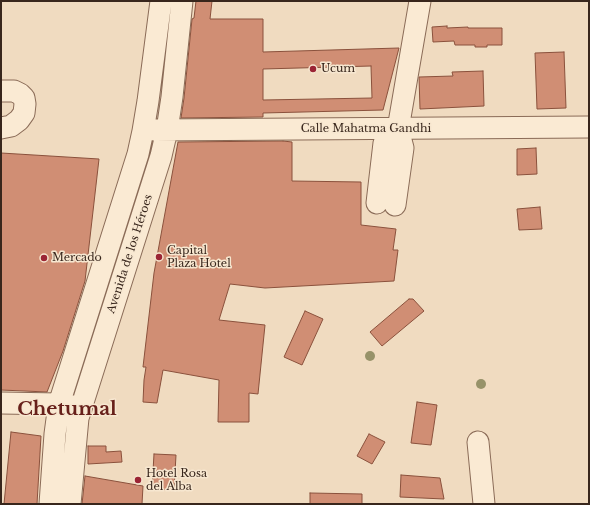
<!DOCTYPE html>
<html>
<head>
<meta charset="utf-8">
<style>
  body { margin:0 }
  #map { position:relative; width:590px; height:505px; overflow:hidden; background:#f0dbc0; font-family:"Libre Baskerville",serif }
  canvas { display:block }
  .frame { position:absolute; inset:0; border:2px solid #38261c; pointer-events:none }
</style>
</head>
<body>
<div id="map">
<canvas width="590" height="505"></canvas>
<div class="frame"></div>
</div>
<script>
const ctx = document.querySelector('canvas').getContext('2d');
ctx.lineJoin = 'round';
function fillPath(path, color) {
  ctx.fillStyle = color;
  ctx.fill(path, 'evenodd');
}
function toPath(rows) {
  const path = new Path2D();
  for (const r of rows) {
    path.moveTo(r[0], r[1]);
    for (let i = 2; i < r.length; i += 2) path.lineTo(r[i], r[i + 1]);
  }
  return path;
}
function trace(path, color, width, dash) {
  ctx.strokeStyle = color;
  ctx.lineWidth = width;
  ctx.lineCap = dash ? 'butt' : 'round';
  ctx.setLineDash(dash || []);
  ctx.stroke(path);
}
function drawText(font, color, halo, rows, align = 'center') {
  ctx.font = font + ' "Libre Baskerville",serif';
  ctx.lineWidth = 3;
  ctx.setLineDash([]);
  ctx.textBaseline = 'middle';
  ctx.strokeStyle = halo;
  ctx.fillStyle = color;
  for (const [text, x, y, turn = 0] of rows) {
    ctx.save();
    ctx.translate(x, y);
    ctx.rotate((+turn || 0) * Math.PI / 180);
    ctx.textAlign = isNaN(turn) ? turn : align;
    if (halo) ctx.strokeText(text, 0, 0);
    ctx.fillText(text, 0, 0);
    ctx.restore();
  }
}
const building = toPath([
  [196,1,212,1,210,19,263,19,263,52,399,48,383,110,263,113,263,117,181,118,184,98,192,19,194,18,196,1],
  [371,66,372,98,263,100,263,69,371,66],
  [447,26,447,28,468,27,468,28,502,28,502,45,487,45,487,47,475,47,475,45,455,45,454,41,433,42,432,27,447,26],
  [564,52,566,108,537,109,535,53,564,52],
  [483,71,484,106,420,109,419,77,453,76,452,72,483,71],
  [283,141,292,142,292,181,361,182,361,225,396,229,393,250,398,250,394,281,265,288,230,284,219,320,265,325,258,394,249,393,249,422,218,422,219,380,163,370,157,403,143,402,144,380,146,367,143,367,154,273,178,142,283,141],
  [536,148,537,174,517,175,517,149,536,148],
  [1,153,99,159,85,281,63,351,47,392,1,390,1,153],
  [540,207,542,229,519,230,517,209,540,207],
  [409,299,413,299,424,311,382,346,370,332,409,299],
  [305,311,323,319,302,365,284,357,305,311],
  [417,402,437,405,431,445,411,443,417,402],
  [11,432,41,436,37,504,4,504,11,432],
  [369,434,385,442,372,464,357,456,369,434],
  [88,446,106,446,106,452,121,451,122,462,88,464,88,446],
  [154,454,176,455,174,490,152,489,154,454],
  [401,475,440,478,444,499,400,497,401,475],
  [85,476,143,486,142,504,82,504,85,476],
  [310,493,362,494,362,504,310,504,310,493]
]);
const minor = toPath([
  [1,91,14,91,20,94,24,98,25,104,24,113,19,120,11,126,1,128],
  [154,130,589,127],
  [377,203,384,143,398,129],
  [395,205,403,148,398,129,420,1],
  [1,403,59,404,72,406],
  [478,442,484,504],
  [50,504,55,434,59,404,138,154,143,131,148,101,161,1],
  [70,504,78,418,161,156,167,130,172,97,182,1]
]);
const trees = [
  [370,356],
  [481,384]
];
const markers = [
  [313,69,4,"#9b2434"],
  [159,257,4,"#9b2434"],
  [44,258,4,"#9b2434"],
  [138,480,4,"#9b2434"]
];
const poiNames = [
  ["Ucum",321,69],
  ["Capital",167,251],
  ["Plaza Hotel",167,264],
  ["Mercado",52,258],
  ["Hotel Rosa",146,474],
  ["del Alba",146,487]
];
const streetNames = [
  ["Calle Mahatma Gandhi",366,129],
  ["Avenida de los Héroes",130,254,-72]
];
const townNames = [
  ["Chetumal",67,410]
];
fillPath(building, '#d08e74');
trace(building, '#8a513c', 1);
trace(minor, '#8a6b57', 23);
trace(minor, '#faead3', 21);
ctx.fillStyle = '#979269';
for (const [x, y] of trees) {
  ctx.beginPath();
  ctx.arc(x, y, 5, 0, 2 * Math.PI);
  ctx.fill();
}
for (const [x, y, r, color] of markers) {
  const dot = new Path2D();
  dot.arc(x, y, r, 0, 2 * Math.PI);
  ctx.fillStyle = color;
  ctx.fill(dot);
  trace(dot, '#f7e7d0', 1.5);
}
drawText('11px', '#38261c', '#f7e7d0', poiNames, 'left');
drawText('11px', '#38261c', '#f7e7d0', streetNames);
drawText('bold 19px', '#67201a', '#f7e7d0', townNames);
</script>
</body>
</html>
